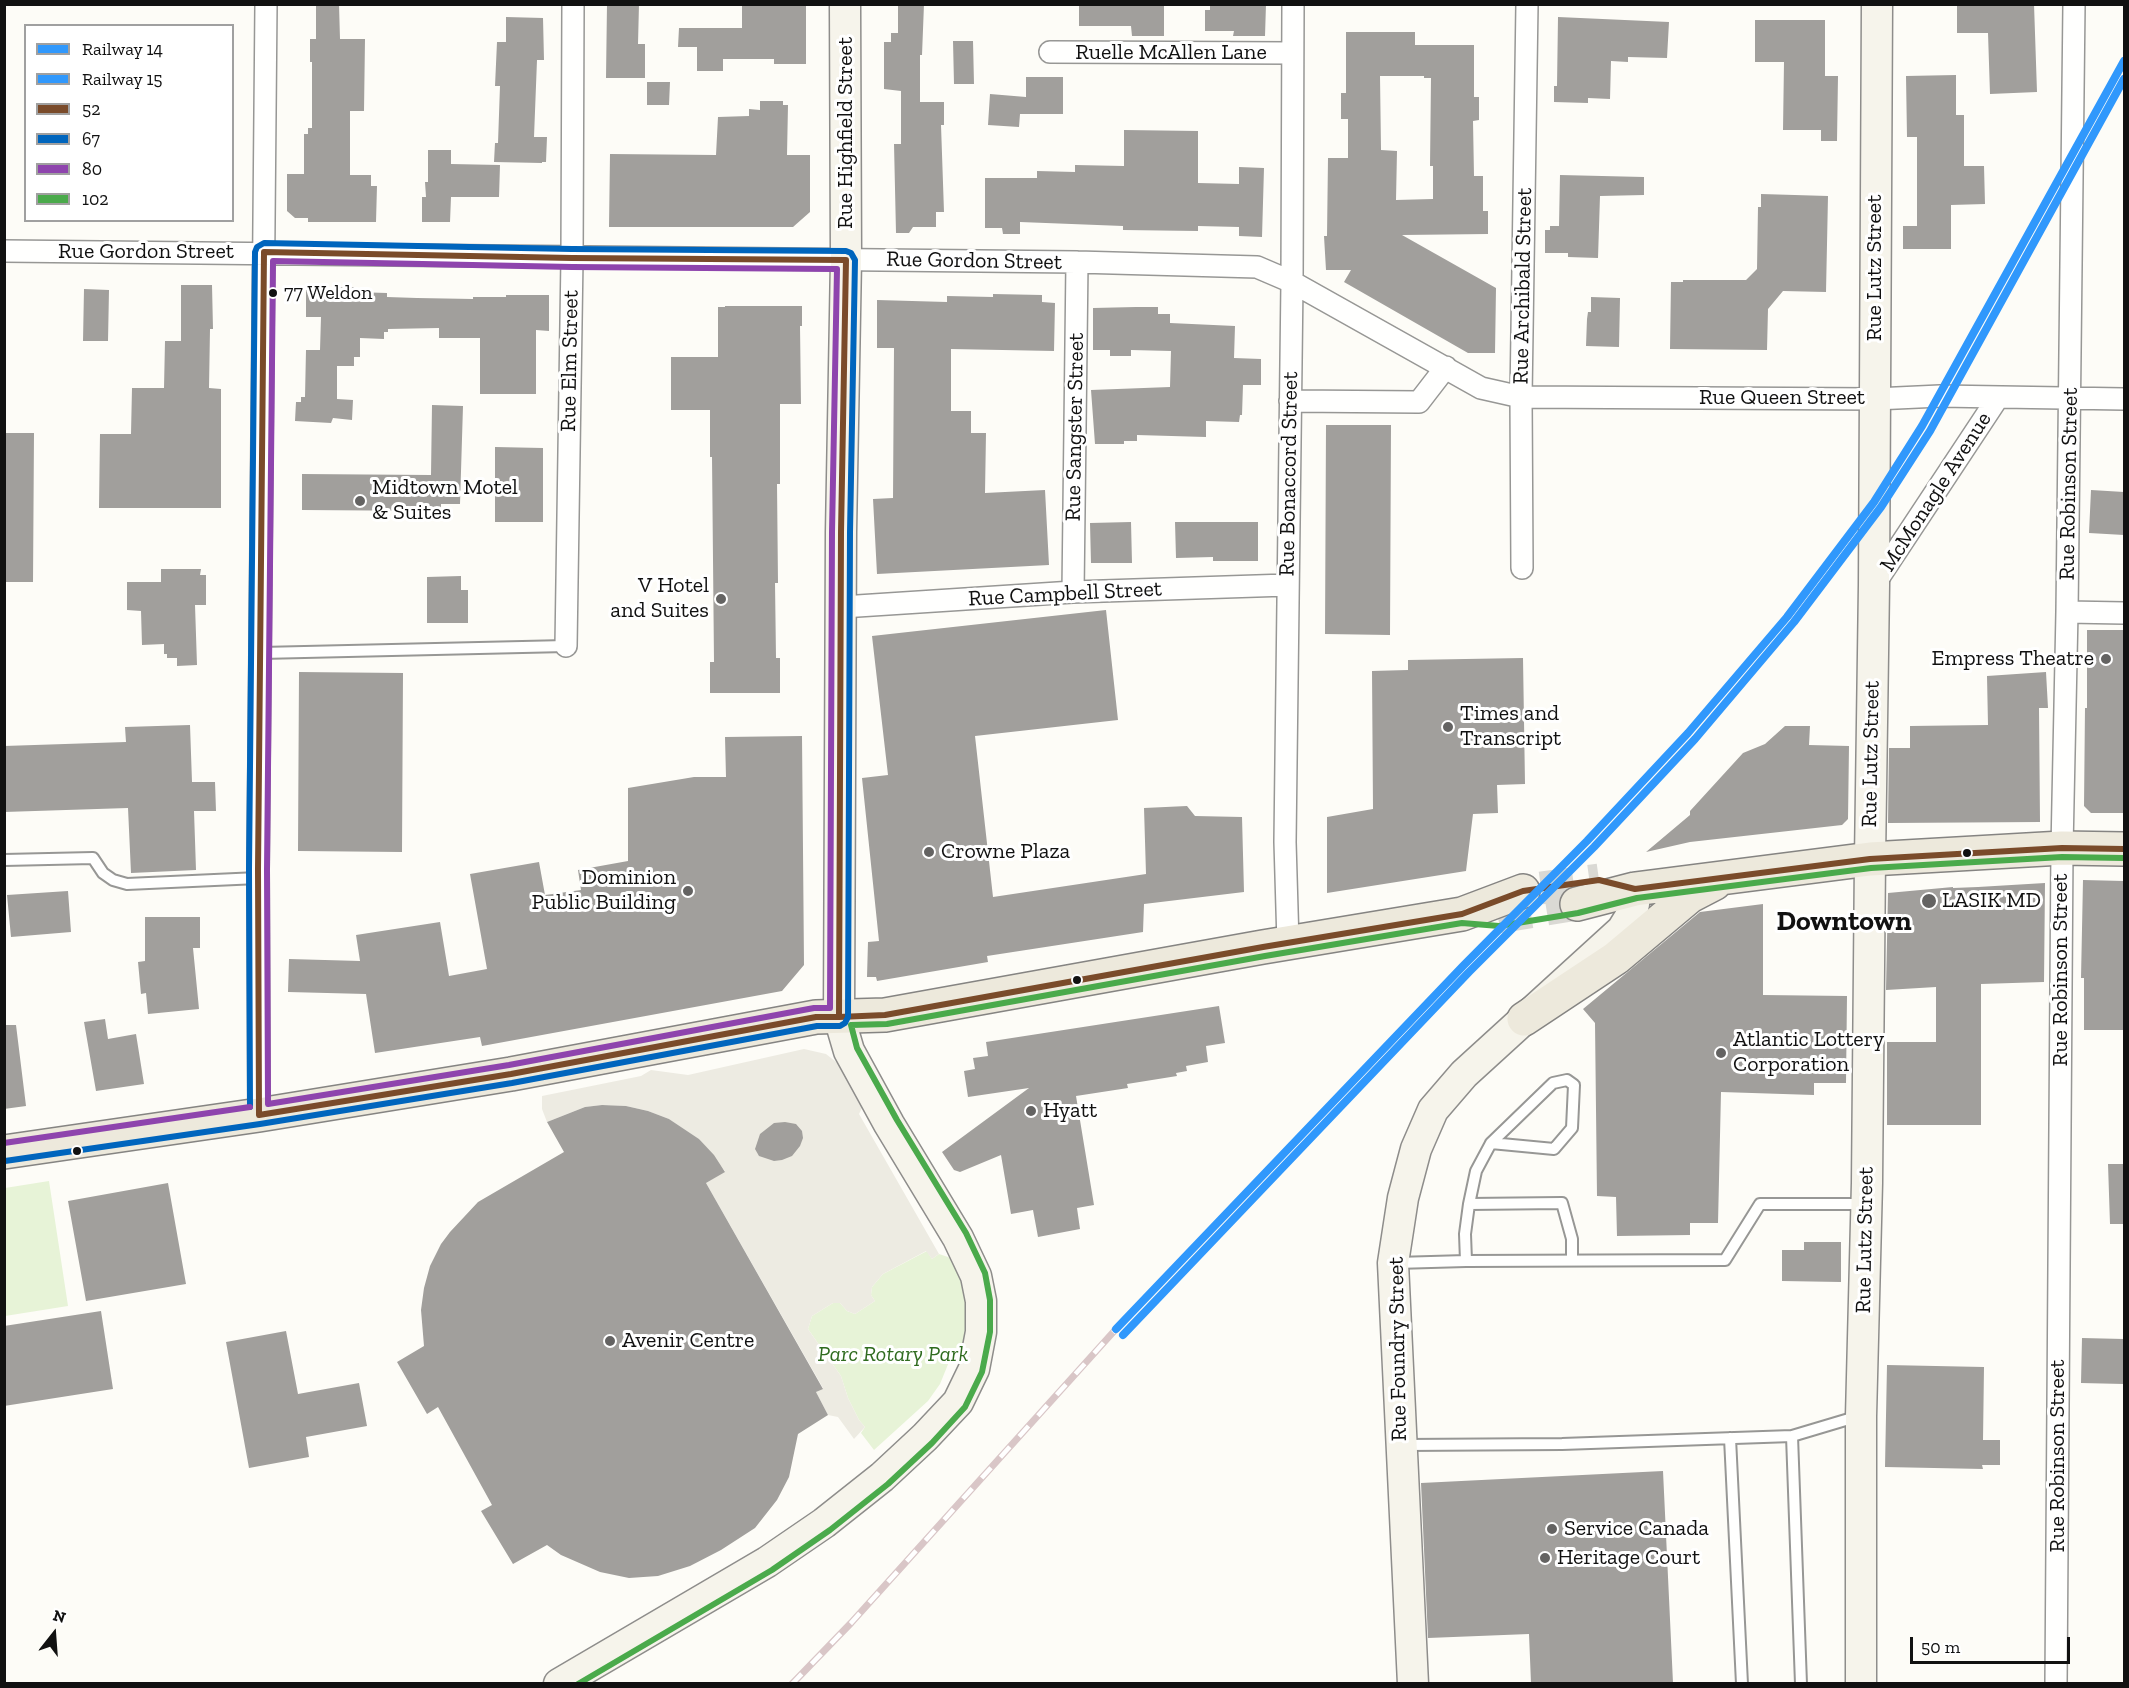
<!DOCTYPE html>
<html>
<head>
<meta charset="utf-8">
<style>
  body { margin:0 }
  #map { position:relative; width:2129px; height:1688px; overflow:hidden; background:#fdfcf7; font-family:"Zilla Slab",serif }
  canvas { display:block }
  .frame { position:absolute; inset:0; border:6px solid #111; pointer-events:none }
  .legend { position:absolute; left:24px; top:24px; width:210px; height:198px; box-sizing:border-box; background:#fff; border:2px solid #a0a0a0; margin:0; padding:8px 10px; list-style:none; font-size:18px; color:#111 }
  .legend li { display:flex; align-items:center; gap:12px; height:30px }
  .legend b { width:30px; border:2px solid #a0a0a0 }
  .north { position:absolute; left:24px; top:1604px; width:60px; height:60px; -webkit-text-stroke:4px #fff; paint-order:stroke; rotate:17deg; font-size:16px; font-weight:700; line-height:24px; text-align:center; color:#111 }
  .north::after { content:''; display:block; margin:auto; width:21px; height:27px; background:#111; clip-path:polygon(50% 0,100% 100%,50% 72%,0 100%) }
  .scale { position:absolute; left:1910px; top:1637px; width:160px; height:27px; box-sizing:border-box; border:3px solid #111; border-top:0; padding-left:8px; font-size:18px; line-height:21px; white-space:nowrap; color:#111; -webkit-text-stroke:4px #fff; paint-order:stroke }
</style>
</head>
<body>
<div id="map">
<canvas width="2129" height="1688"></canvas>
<div class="frame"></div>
<ul class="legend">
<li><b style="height:8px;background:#3098fc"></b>Railway 14</li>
<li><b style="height:8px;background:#3098fc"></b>Railway 15</li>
<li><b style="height:8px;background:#7a4b2a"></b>52</li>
<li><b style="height:8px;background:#0065bd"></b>67</li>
<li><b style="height:8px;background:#8e44ad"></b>80</li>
<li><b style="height:8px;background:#4aaa4b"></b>102</li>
</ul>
<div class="north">N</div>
<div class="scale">50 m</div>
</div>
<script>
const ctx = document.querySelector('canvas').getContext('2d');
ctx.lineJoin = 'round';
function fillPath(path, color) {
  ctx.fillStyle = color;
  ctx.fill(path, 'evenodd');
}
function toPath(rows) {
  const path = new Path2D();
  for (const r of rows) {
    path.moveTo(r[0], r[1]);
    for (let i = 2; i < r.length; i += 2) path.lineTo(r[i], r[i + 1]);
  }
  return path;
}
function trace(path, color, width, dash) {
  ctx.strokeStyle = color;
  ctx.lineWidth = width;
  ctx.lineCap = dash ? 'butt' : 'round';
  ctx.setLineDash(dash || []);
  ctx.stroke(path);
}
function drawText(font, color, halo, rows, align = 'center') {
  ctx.font = font + ' "Zilla Slab",serif';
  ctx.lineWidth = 6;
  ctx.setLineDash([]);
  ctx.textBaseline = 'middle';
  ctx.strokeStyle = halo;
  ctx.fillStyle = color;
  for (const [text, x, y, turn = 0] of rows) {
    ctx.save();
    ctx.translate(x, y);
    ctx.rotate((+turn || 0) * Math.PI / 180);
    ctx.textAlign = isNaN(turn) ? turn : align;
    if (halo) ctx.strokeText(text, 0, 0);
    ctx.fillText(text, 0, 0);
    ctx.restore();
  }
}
const green = toPath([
  [49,1181,68,1306,5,1316,5,1188],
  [927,1251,932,1259,939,1254,951,1258,961,1279,967,1307,966,1344,953,1352,940,1384,928,1401,874,1450,861,1433,865,1427,859,1420,848,1398,841,1376,808,1329,812,1316,833,1303,840,1303,847,1311,855,1314,875,1301,871,1295,872,1287,883,1274]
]);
const plaza = toPath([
  [804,1049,826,1054,840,1065,863,1106,859,1114,939,1254,932,1259,926,1251,883,1274,872,1287,871,1295,875,1301,855,1314,847,1311,840,1303,833,1303,812,1316,808,1329,841,1376,848,1398,859,1420,865,1427,854,1439,838,1417,828,1415,816,1392,823,1388,706,1183,725,1171,699,1139,669,1119,648,1111,626,1106,602,1105,585,1107,547,1122,542,1109,542,1096,641,1076,651,1070,688,1075]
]);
const building = toPath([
  [316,4,339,4,340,39,365,39,364,111,350,111,350,175,371,175,371,186,377,186,376,222,308,222,308,218,295,218,287,211,287,174,304,174,304,134,308,134,308,128,312,128,312,62,310,62,310,39,316,39],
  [607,4,639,4,638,44,645,44,645,78,606,78],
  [742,4,806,4,806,64,774,64,774,59,723,59,723,71,697,71,697,47,678,47,679,28,742,28],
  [898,4,924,4,922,55,920,55,920,102,944,102,944,125,941,125,944,212,936,212,936,227,913,227,909,233,896,233,894,144,901,144,901,91,884,89,884,42,891,42,891,33,898,33],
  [1079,4,1164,4,1164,36,1132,36,1131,26,1079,26],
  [1210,4,1266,4,1265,36,1233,36,1234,31,1205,31,1205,10,1210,10],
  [1957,4,2034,4,2037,92,1990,94,1988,33,1957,33],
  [506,17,543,18,544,60,537,60,534,137,547,137,546,162,542,162,542,163,494,162,495,143,498,143,500,86,495,86,497,42,506,42],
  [1558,17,1669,22,1667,58,1628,57,1628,62,1611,61,1610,99,1588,98,1588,103,1554,102,1554,86,1557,86],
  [1755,20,1825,20,1825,76,1838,76,1837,141,1821,141,1821,130,1783,130,1784,62,1755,62],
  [1346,32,1415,32,1415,45,1474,45,1474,97,1479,97,1479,120,1473,121,1474,176,1483,176,1483,211,1488,211,1488,234,1402,235,1496,288,1495,353,1468,353,1344,282,1351,270,1326,270,1324,236,1327,236,1328,158,1348,158,1348,119,1341,119,1341,93,1346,93],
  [1380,76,1424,76,1424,78,1431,78,1430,166,1433,166,1433,199,1396,200,1397,151,1381,150],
  [953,41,973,41,974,84,954,84],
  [1956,75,1956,115,1964,115,1964,166,1984,166,1985,204,1951,205,1951,249,1903,249,1903,226,1917,226,1917,137,1907,137,1906,76],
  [1026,77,1063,77,1063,114,1020,114,1019,127,988,125,990,94,1026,97],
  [647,82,670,82,669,105,647,105],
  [760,101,783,101,783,105,788,105,787,155,810,155,810,212,793,227,609,227,610,154,716,155,718,117,749,116,749,109,760,110],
  [1124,130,1198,131,1198,183,1239,184,1239,167,1264,168,1262,237,1239,236,1239,227,1198,226,1198,231,1123,230,1123,226,1020,222,1020,234,1003,234,1002,228,985,228,985,178,1037,178,1037,171,1075,172,1075,165,1124,166],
  [428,150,451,150,451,164,500,165,499,197,451,197,450,222,422,222,422,197,426,197,425,182,428,182],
  [1560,175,1644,177,1644,195,1600,196,1598,258,1568,257,1568,253,1545,253,1545,230,1550,230,1550,226,1559,226],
  [1761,194,1828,196,1826,292,1783,291,1768,309,1767,350,1670,349,1671,282,1683,282,1683,280,1746,280,1757,269,1758,207,1761,207],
  [181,285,212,285,213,329,210,329,209,388,221,389,221,508,99,508,100,434,131,434,132,388,164,388,165,341,181,341],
  [337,287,354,287,354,292,387,293,387,297,417,298,473,299,473,297,506,297,506,295,549,295,549,331,536,330,536,394,480,394,480,338,439,338,439,328,388,329,388,332,384,332,384,339,360,338,360,357,354,357,354,366,337,366,337,399,353,400,352,420,333,418,331,423,295,421,296,402,301,402,301,397,305,397,306,350,320,350,321,317,306,317,306,290,336,291],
  [84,289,109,290,108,341,83,341],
  [993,294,1042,295,1042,302,1055,303,1054,351,951,349,951,411,971,411,971,433,986,433,985,493,1045,490,1049,565,877,574,873,499,893,498,894,348,877,348,877,300,947,302,947,296,993,297],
  [1591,297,1620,298,1619,347,1586,346,1587,319,1588,312,1591,312],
  [725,306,802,306,802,326,800,326,801,404,780,404,780,484,777,484,778,583,775,583,776,658,780,658,780,693,710,693,710,662,714,662,712,457,710,457,710,410,671,410,671,357,718,357,718,307,725,307],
  [1136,307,1158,307,1158,314,1170,314,1170,323,1235,326,1234,358,1261,359,1261,385,1243,385,1242,415,1240,415,1239,422,1206,421,1206,437,1137,435,1137,441,1124,441,1124,444,1095,444,1091,390,1170,387,1171,351,1131,350,1131,356,1110,356,1110,350,1093,350,1093,308],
  [432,405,463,406,460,504,441,504,441,511,302,510,302,474,431,475],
  [1326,425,1391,425,1390,635,1325,634],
  [4,433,34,433,33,582,4,582],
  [495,447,543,448,543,522,495,522],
  [2091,490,2124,492,2124,535,2089,533],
  [1131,522,1132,563,1091,563,1090,523],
  [1175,522,1258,522,1258,561,1213,561,1213,557,1176,558],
  [161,569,201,569,200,575,206,575,206,605,195,605,197,665,177,666,177,658,167,658,167,654,164,654,164,644,142,645,141,611,127,610,127,582,161,582],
  [461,576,461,590,468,590,468,623,427,623,427,577],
  [1106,610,1118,720,975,736,993,897,1146,874,1144,808,1187,806,1195,816,1242,817,1244,892,1144,904,1143,932,987,956,988,962,877,981,876,977,867,977,868,942,879,941,862,778,888,775,872,636],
  [2087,630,2124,630,2124,813,2091,813,2084,806,2085,708,2087,708],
  [1523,658,1525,784,1497,785,1498,813,1473,814,1466,871,1327,893,1327,817,1373,809,1372,671,1408,670,1408,660],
  [299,672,403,673,402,852,298,851],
  [2046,672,2048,708,2039,708,2040,822,1888,823,1889,748,1910,748,1910,726,1988,725,1987,676],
  [190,725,192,782,215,782,216,811,194,811,196,870,131,873,128,808,4,812,4,746,126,742,125,727],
  [1785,726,1810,726,1809,745,1849,746,1848,819,1842,825,1690,842,1646,852,1690,815,1690,811,1743,753,1765,744],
  [802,736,804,965,782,991,482,1046,480,1037,375,1053,366,994,288,992,289,959,360,961,356,935,440,922,449,976,487,969,470,874,539,862,545,895,581,890,578,870,628,861,628,788,694,777,726,777,725,737],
  [2083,880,2124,881,2124,1030,2084,1030,2084,978,2081,978],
  [2045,883,2044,982,1981,984,1981,1125,1887,1125,1887,1042,1936,1042,1936,987,1886,990,1888,893,1953,887,1953,888,1978,887],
  [68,891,71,932,11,937,7,895],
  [1763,904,1763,995,1847,996,1846,1083,1814,1083,1814,1095,1721,1092,1718,1223,1690,1223,1690,1235,1617,1236,1616,1197,1597,1196,1595,1023,1583,1009,1700,912],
  [145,917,200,917,200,948,193,948,199,1009,148,1014,146,993,141,994,138,962,145,961],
  [1219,1006,1225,1043,1206,1046,1208,1062,1186,1066,1187,1071,1176,1073,1177,1076,1127,1084,1128,1088,1076,1096,1094,1205,1077,1208,1080,1229,1038,1237,1033,1210,1011,1214,1001,1155,960,1172,954,1170,942,1152,1029,1088,968,1097,964,1071,975,1069,973,1058,988,1056,986,1042],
  [105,1019,108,1039,136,1034,144,1084,96,1091,84,1022],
  [4,1025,16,1025,26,1106,4,1109],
  [602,1105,626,1106,648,1111,669,1119,699,1139,714,1155,725,1172,706,1183,823,1389,816,1392,828,1415,798,1434,789,1477,777,1500,755,1528,721,1550,690,1566,658,1576,629,1578,600,1572,561,1555,547,1545,513,1564,481,1511,492,1505,438,1407,427,1414,397,1362,424,1346,421,1310,424,1288,430,1266,441,1244,450,1232,478,1202,564,1152,547,1122,585,1107],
  [785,1122,796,1124,802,1131,803,1138,800,1146,792,1156,782,1160,774,1161,759,1156,755,1149,760,1134,774,1123],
  [2108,1164,2124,1164,2124,1224,2110,1224],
  [168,1183,186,1284,86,1301,68,1201],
  [1804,1242,1841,1242,1841,1282,1782,1281,1782,1250,1804,1250],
  [101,1311,113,1389,4,1406,4,1326],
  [286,1331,298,1394,359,1383,367,1426,306,1437,309,1457,249,1468,226,1342],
  [2082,1338,2124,1339,2124,1384,2081,1383],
  [1887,1365,1984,1367,1983,1440,2000,1440,2000,1465,1982,1465,1983,1469,1885,1467],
  [1663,1471,1673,1683,1531,1683,1529,1634,1428,1638,1421,1483]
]);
const primaryTunnel = toPath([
  [1541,888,1599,880],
  [1498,917,1577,904]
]);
const lane = toPath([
  [261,653,566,646],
  [4,860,93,858,103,873,113,880,127,884,258,878],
  [1469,1204,1562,1203,1572,1239,1572,1260],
  [1466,1261,1465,1234,1469,1204,1476,1171,1491,1143,1553,1083,1567,1080,1574,1085,1572,1128,1554,1149,1491,1143],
  [1396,1263,1466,1261,1725,1260,1760,1204,1866,1204],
  [1792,1436,1801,1684],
  [1730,1438,1742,1684],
  [1404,1445,1562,1444,1792,1436,1859,1416]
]);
const street = toPath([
  [1050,52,1292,53],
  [4,251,1077,262,1257,267,1292,282,1481,388,1521,397,1875,399,1940,396,2124,399],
  [1290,401,1419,402,1446,367],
  [1522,568,1521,397,1527,4],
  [1874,585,1997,399],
  [1073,592,1077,262],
  [842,607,1073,592,1287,585],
  [2067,612,2124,613],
  [566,646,572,258,573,4],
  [1288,943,1285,842,1292,282,1293,4],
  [259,1115,258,869,266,4],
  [2056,1684,2062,848,2067,612,2074,4]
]);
const secondary = toPath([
  [559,1684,767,1562,824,1523,882,1477,925,1437,958,1402,974,1369,981,1332,981,1301,976,1276,958,1238,889,1124,849,1051,839,1017,841,532,846,260,845,4],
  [1413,1684,1393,1263,1403,1198,1416,1149,1433,1110,1464,1074,1622,930,1630,917,1634,904,1635,889],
  [1861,1684,1861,1416,1867,1183,1870,859,1874,585,1877,4]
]);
const primary = toPath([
  [1577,904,1635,889,1870,859,2062,848,2124,849],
  [1524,1019,1616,958,1690,896,1715,883],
  [4,1152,259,1115,511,1074,816,1017,885,1015,1263,947,1462,914,1523,891]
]);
const rail = toPath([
  [792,1684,851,1623,1116,1329]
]);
const bus1 = toPath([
  [264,252,572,258,846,260,841,532,839,1017,816,1017,511,1074,259,1115,258,869,264,252],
  [839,1017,885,1015,1263,947,1462,914,1523,891,1599,880,1635,889,1870,859,2062,848,2124,849]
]);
const bus2 = toPath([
  [5,1161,260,1124,512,1083,817,1026,840,1026,845,1023,848,1017,850,532,855,260,851,253,846,251,572,249,264,243,257,247,255,252,249,869,250,1107]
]);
const bus3 = toPath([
  [273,261,572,267,837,269,832,532,830,1008,814,1008,509,1065,268,1104,267,869,273,261],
  [4,1143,250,1107]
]);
const bus4 = toPath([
  [578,1684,772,1570,830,1530,888,1484,932,1443,965,1407,982,1372,990,1332,990,1300,985,1273,966,1233,897,1120,857,1048,851,1025,887,1024,1265,956,1462,923,1499,926,1578,913,1637,898,1871,868,2062,857,2124,858]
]);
const rail1 = toPath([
  [1116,1329,1463,966,1587,841,1688,733,1787,617,1874,502,1922,426,2124,61]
]);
const rail2 = toPath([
  [1123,1335,1469,972,1594,847,1695,739,1794,622,1881,507,1930,431,2124,79]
]);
const markers = [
  [273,293,5,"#111"],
  [360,501,6,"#646362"],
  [721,599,6,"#646362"],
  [2106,659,6,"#646362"],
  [1448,727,6,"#646362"],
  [929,852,6,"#646362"],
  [1967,853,5,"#111"],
  [688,891,6,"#646362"],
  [1929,901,8,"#646362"],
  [1077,980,5,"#111"],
  [1721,1053,6,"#646362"],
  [1031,1111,6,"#646362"],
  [77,1151,5,"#111"],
  [610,1341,6,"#646362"],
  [1552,1529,6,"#646362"],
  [1545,1558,6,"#646362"]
];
const busNames = [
  ["77 Weldon",284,293]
];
const streetNames = [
  ["Ruelle McAllen Lane",1171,53],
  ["Rue Highfield Street",846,133,-90],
  ["Rue Gordon Street",146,252],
  ["Rue Gordon Street",974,261,1],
  ["Rue Lutz Street",1875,268,-90],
  ["Rue Archibald Street",1523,286,-89],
  ["Rue Elm Street",570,361,-89],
  ["Rue Queen Street",1782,398],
  ["Rue Sangster Street",1075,427,-89],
  ["Rue Bonaccord Street",1289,474,-89],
  ["Rue Robinson Street",2069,484,-89],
  ["McMonagle Avenue",1936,492,-57],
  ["Rue Campbell Street",1065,594,-3],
  ["Rue Lutz Street",1871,754,-89],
  ["Rue Robinson Street",2061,970,-90],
  ["Rue Lutz Street",1865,1240,-89],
  ["Rue Foundry Street",1398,1349,-91],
  ["Rue Robinson Street",2058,1456,-90]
];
const poiNames = [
  ["Midtown Motel",372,488],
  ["& Suites",372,513],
  ["V Hotel",709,586,"right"],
  ["and Suites",709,611,"right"],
  ["Empress Theatre",2094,659,"right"],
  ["Times and",1460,714],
  ["Transcript",1460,739],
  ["Crowne Plaza",941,852],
  ["Dominion",676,878,"right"],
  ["Public Building",676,903,"right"],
  ["LASIK MD",1942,901],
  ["Atlantic Lottery",1733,1040],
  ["Corporation",1733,1065],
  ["Hyatt",1043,1111],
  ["Avenir Centre",622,1341],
  ["Service Canada",1564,1529],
  ["Heritage Court",1557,1558]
];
const parkNames = [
  ["Parc Rotary Park",893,1355]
];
const districtNames = [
  ["Downtown",1844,922]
];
fillPath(green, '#e7f3d7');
fillPath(plaza, '#edebe2');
fillPath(building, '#a19f9c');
trace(primaryTunnel, '#dad9d4', 33, [33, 16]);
trace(lane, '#979795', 14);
trace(street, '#979795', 24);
trace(secondary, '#8e8d8b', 33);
trace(primary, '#858482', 36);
trace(lane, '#fffffe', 10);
trace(street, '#fffffe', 21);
trace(secondary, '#f6f4eb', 30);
trace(primary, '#ede9dc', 33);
trace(rail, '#d9c6c7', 7);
trace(rail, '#fff', 4.5, [14]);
trace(bus1, '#7a4b2a', 6);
trace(bus2, '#0065bd', 6);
trace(bus3, '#8e44ad', 6);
trace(bus4, '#4aaa4b', 6);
trace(rail1, '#3098fc', 8);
trace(rail2, '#3098fc', 8);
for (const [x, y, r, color] of markers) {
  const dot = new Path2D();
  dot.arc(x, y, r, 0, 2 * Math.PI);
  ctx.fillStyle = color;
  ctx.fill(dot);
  trace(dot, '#fff', 2);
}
drawText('20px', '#111', '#fff', busNames, 'left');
drawText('22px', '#111', '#fff', streetNames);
drawText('22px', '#111', '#fff', poiNames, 'left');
drawText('italic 22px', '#2f6b1f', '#fff', parkNames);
drawText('bold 28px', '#111', '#fff', districtNames);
</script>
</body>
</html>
